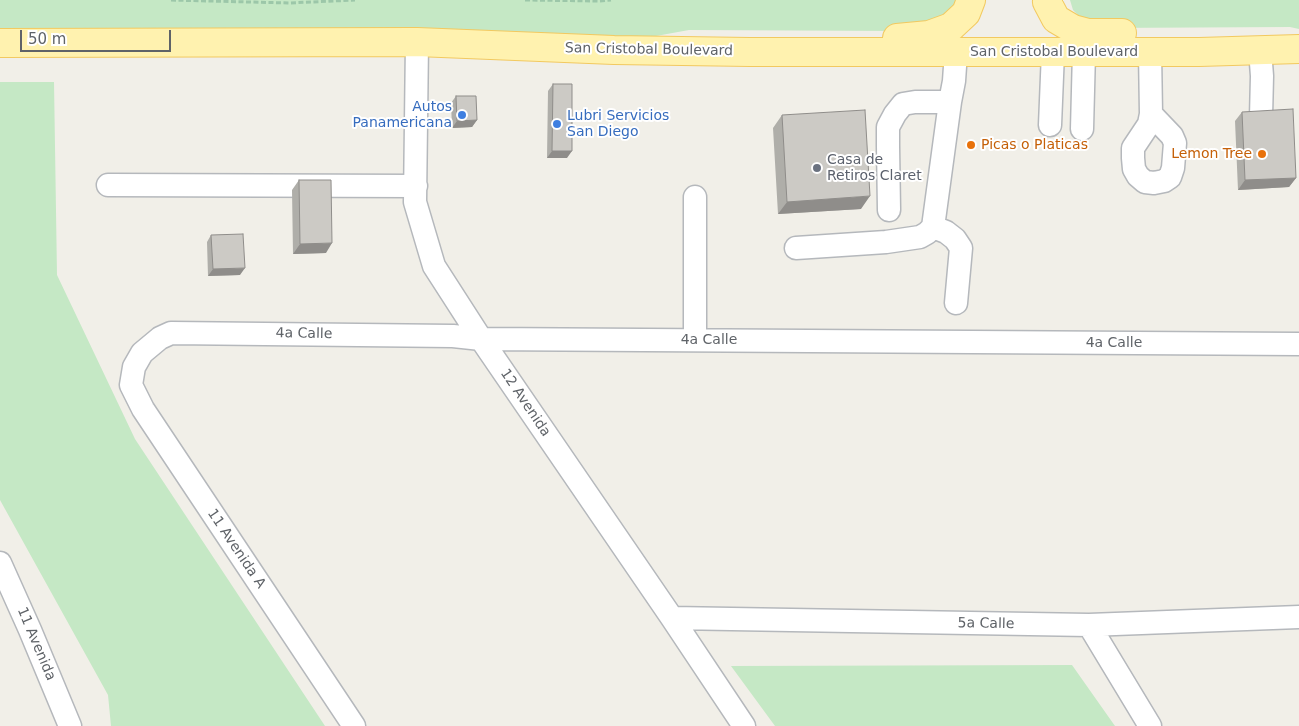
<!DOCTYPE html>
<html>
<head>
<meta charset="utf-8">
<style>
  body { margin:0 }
  #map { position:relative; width:1299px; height:726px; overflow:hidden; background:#f1efe8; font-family:"DejaVu Sans",sans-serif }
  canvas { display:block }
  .scale { position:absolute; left:20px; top:30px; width:151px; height:22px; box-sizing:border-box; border:2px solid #5f6368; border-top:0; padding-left:6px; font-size:15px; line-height:18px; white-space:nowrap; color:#5f6368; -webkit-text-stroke:4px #fff; paint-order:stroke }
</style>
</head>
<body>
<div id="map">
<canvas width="1299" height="726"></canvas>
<div class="scale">50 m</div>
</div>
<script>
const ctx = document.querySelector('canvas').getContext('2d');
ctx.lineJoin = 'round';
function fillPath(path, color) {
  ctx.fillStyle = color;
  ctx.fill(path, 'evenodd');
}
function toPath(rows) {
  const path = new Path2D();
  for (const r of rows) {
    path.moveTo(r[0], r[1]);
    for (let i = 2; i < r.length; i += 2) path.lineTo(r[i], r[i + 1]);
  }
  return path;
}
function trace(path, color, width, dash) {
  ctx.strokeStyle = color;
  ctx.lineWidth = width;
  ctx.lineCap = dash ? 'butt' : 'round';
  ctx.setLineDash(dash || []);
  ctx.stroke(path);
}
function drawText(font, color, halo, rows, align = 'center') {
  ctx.font = font + ' "DejaVu Sans",sans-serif';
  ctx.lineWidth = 4;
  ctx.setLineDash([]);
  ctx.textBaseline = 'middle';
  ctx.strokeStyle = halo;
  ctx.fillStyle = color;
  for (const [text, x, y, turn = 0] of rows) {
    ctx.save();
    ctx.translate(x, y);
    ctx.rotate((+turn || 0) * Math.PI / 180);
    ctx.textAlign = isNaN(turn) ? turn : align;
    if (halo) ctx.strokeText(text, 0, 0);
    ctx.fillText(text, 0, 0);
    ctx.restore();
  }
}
const green = toPath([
  [0,0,975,0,974,10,899,31,689,30,623,42,0,35],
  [1070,0,1299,0,1299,29,1290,27,1102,28,1084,21,1073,10],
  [0,82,54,82,57,275,135,439,325,726,111,726,108,695,0,500],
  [1072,665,1115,726,775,726,731,666]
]);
const path = toPath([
  [171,0,289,3,355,0],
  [525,0,599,1,611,0]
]);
const minor = toPath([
  [417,42,415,202,434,266,481,339,672,618,744,726],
  [1260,50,1262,76,1261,117],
  [1150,52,1151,114,1149,124,1133,148,1133,158,1134,169,1138,176,1145,182,1154,183,1164,181,1170,177,1173,168,1175,143,1172,136,1151,114],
  [1050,125,1053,52],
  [1082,129,1084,52],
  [108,185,416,186],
  [889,210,888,146,888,127,895,114,903,104,915,102,950,102],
  [933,227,946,232,955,239,961,248,956,303],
  [796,248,886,242,920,237,927,233,933,227,950,102,954,81,956,52],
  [695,340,695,197],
  [0,563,30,630,70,726],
  [672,618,1089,625,1299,617],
  [1089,625,1150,726],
  [354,726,143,409,131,385,134,367,142,353,160,338,171,333,453,336,481,339,1299,344]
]);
const major = toPath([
  [1048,0,1047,2,1056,19,1073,29,1088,33,1122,33],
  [897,38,929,35,951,27,966,13,971,0],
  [0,43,417,42,614,50,750,52,1199,52,1299,49]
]);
const wall = toPath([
  [553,84,567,158,547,158,548,91],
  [456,96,477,120,472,127,452,128,451,103],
  [1242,112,1296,178,1289,187,1238,190,1235,121],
  [782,115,861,209,778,214,773,128],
  [299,180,326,253,293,254,292,190],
  [211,235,240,275,208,276,207,242]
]);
const shadedWall = toPath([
  [477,120,472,127,452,128,457,121],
  [552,151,572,151,567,158,547,158],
  [1296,178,1289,187,1238,190,1245,180],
  [870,196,861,209,778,214,787,202],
  [332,243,326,253,293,254,300,244],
  [245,268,240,275,208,276,213,269]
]);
const building = toPath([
  [553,84,572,84,572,151,552,151,553,84],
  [456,96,476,96,477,120,457,121,456,96],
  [1293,109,1296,178,1245,180,1242,112,1293,109],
  [865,110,870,196,787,202,782,115,865,110],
  [299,180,331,180,332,243,300,244,299,180],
  [243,234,245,268,213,269,211,235,243,234]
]);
const markers = [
  [462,115,5,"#3f7fe0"],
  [557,124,5,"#3f7fe0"],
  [971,145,5,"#e8710a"],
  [1262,154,5,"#e8710a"],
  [817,168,5,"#6b7280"]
];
const streetNames = [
  ["San Cristobal Boulevard",649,50,1],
  ["San Cristobal Boulevard",1054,52],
  ["4a Calle",304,334,1],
  ["4a Calle",709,340],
  ["4a Calle",1114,343],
  ["12 Avenida",525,403,56],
  ["11 Avenida A",236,549,56],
  ["5a Calle",986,624,1],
  ["11 Avenida",36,644,67]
];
const shopNames = [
  ["Autos",452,107],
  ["Panamericana",452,123],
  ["Lubri Servicios",567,116,"left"],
  ["San Diego",567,132,"left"]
];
const foodNames = [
  ["Picas o Platicas",981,145],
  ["Lemon Tree",1252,154,"right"]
];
const worshipNames = [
  ["Casa de",827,160],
  ["Retiros Claret",827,176]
];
fillPath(green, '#c5e8c5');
trace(minor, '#b5b8bc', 25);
trace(major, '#f2c960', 30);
trace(path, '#9cc7a9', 3, [5, 2.5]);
trace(minor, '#fff', 22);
trace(major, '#fff2af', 28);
fillPath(wall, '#afaea9');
fillPath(shadedWall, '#8f8d8a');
fillPath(building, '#cccac5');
trace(building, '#8f8d8a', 1);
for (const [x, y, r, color] of markers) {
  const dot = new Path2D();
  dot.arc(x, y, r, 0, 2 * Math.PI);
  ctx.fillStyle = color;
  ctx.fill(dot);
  trace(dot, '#fff', 2);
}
drawText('14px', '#5f6368', '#fff', streetNames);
drawText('14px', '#366cbe', '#fff', shopNames, 'right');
drawText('14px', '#c56008', '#fff', foodNames, 'left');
drawText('14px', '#5b616d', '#fff', worshipNames, 'left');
</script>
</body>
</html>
